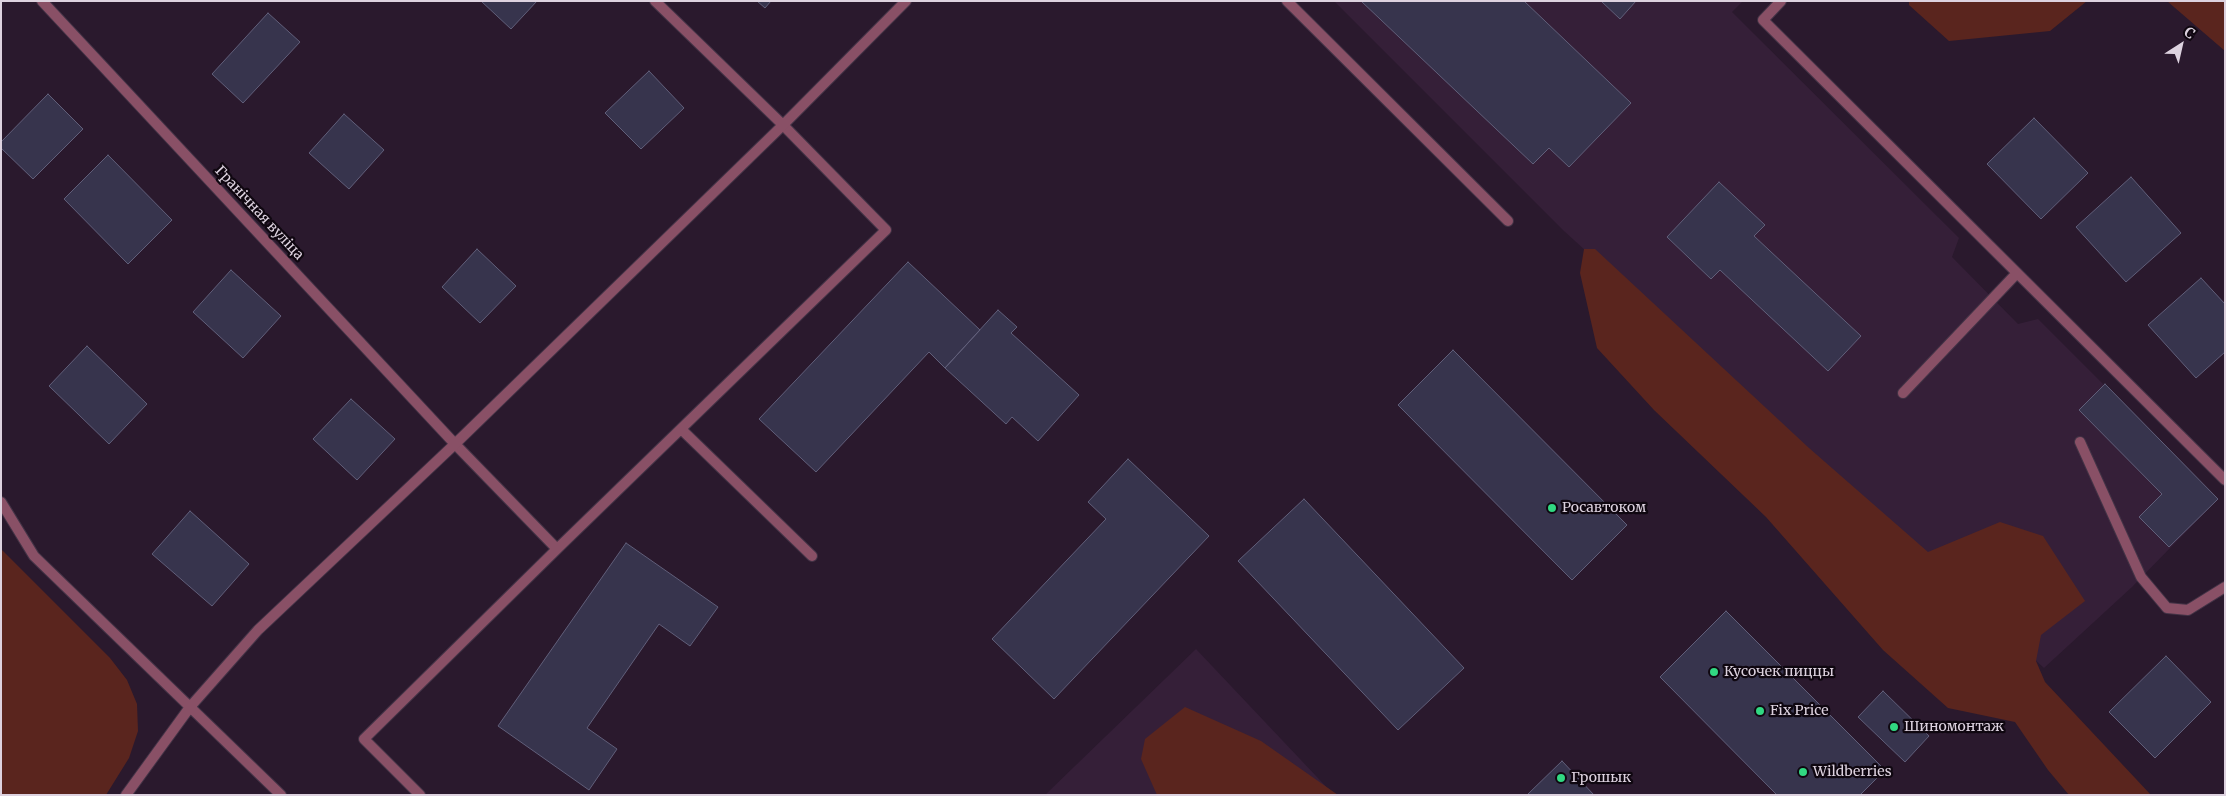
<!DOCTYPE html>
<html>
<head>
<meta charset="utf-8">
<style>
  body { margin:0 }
  #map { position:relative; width:2226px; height:796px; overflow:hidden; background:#2a192d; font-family:Merriweather,serif }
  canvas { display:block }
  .frame { position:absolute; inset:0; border:2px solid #ddd2df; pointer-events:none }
  .north { position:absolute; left:2156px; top:20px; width:50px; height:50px; -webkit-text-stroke:4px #0f0710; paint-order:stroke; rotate:35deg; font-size:14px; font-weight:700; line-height:20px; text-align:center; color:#ddd2df }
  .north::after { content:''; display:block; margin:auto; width:18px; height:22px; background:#ddd2df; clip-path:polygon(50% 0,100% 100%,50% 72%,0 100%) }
</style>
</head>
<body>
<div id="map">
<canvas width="2226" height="796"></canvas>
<div class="frame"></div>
<div class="north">С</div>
</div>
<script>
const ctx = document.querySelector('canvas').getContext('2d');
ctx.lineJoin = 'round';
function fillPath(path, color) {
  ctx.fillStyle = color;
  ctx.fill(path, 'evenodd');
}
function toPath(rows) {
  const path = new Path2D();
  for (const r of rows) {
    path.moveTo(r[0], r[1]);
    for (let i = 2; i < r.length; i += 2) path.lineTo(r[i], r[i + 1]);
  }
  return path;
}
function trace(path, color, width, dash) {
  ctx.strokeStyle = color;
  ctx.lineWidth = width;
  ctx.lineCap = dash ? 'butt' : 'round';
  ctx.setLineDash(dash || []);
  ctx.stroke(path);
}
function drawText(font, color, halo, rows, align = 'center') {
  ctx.font = font + ' Merriweather,serif';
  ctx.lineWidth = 4.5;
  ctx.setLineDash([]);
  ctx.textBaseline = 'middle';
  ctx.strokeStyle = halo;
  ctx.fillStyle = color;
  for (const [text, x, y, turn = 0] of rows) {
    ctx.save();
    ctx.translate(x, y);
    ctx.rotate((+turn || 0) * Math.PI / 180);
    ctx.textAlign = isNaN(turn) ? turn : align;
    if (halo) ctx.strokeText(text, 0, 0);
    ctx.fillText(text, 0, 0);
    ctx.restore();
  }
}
const built = toPath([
  [1334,1,1743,1,1732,12,1959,238,1952,257,2018,324,2038,319,2218,499,2132,587,2044,668,1564,231],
  [1196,649,1334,795,1045,795]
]);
const green = toPath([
  [1909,1,2087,1,2050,31,1949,41,1909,5],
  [2167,1,2225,1,2225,51],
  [1584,249,1595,249,1809,448,1928,552,2000,522,2043,536,2085,601,2041,635,2036,661,2045,682,2151,795,2069,795,2048,770,2015,722,1948,708,1883,650,1766,517,1654,410,1597,348,1580,273],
  [1,549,110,658,127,680,137,704,138,731,129,758,106,795,1,795],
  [1185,707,1261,741,1338,795,1157,795,1141,759,1145,739]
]);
const building = toPath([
  [481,1,537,1,511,29,481,1],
  [757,1,771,1,765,8,757,1],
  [1361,1,1524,1,1631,103,1569,167,1549,148,1533,164,1361,1],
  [1601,1,1636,1,1620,19,1601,1],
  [268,13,300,42,243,103,212,74,268,13],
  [649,71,684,108,641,149,605,113,649,71],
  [48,94,83,129,33,179,1,148,1,142,48,94],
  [344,114,384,150,349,189,309,153,344,114],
  [2034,118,2088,173,2041,219,1987,164,2034,118],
  [108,155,172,220,128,264,64,199,108,155],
  [2131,177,2181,233,2126,282,2076,227,2131,177],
  [1719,182,1765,225,1754,236,1861,336,1828,371,1720,270,1711,279,1667,237,1719,182],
  [477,249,516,286,480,323,442,287,477,249],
  [908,262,980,330,945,368,929,352,816,472,759,419,908,262],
  [231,270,281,316,243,358,193,312,231,270],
  [2201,278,2225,304,2225,352,2196,378,2148,325,2201,278],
  [998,310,1017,327,1011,333,1079,395,1038,441,1012,417,1006,424,945,368,998,310],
  [87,346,147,404,109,444,49,386,87,346],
  [1453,350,1627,525,1572,580,1398,405,1453,350],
  [2105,384,2218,499,2169,547,2139,517,2162,494,2079,410,2105,384],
  [351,399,395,439,357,480,313,439,351,399],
  [1128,459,1209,536,1054,699,992,639,1106,519,1088,502,1128,459],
  [1304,499,1464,668,1398,730,1238,561,1304,499],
  [190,511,249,564,212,606,152,554,190,511],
  [626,543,718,607,690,646,659,624,587,728,617,749,589,790,498,726,626,543],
  [1726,611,1885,770,1860,795,1777,795,1660,677,1726,611],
  [2166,656,2211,702,2155,758,2109,712,2166,656],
  [1883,691,1929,736,1905,762,1858,717,1883,691],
  [1562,761,1594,795,1527,795,1562,761]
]);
const lane = toPath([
  [1287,1,1508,221],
  [1781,1,1763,20,2225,480],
  [1903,393,2017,273],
  [681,429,812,556],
  [2080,442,2141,577,2167,608,2188,610,2225,587],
  [455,444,557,549,886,230,783,125],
  [420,795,364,739,557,549]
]);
const street = toPath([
  [42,1,455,444],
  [655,1,783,125],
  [1,502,34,556,281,795],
  [126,795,190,707,258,630,455,444,783,125,906,1]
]);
const markers = [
  [1552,508,5,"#31d882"],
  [1714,672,5,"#31d882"],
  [1760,711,5,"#31d882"],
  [1894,727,5,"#31d882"],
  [1803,772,5,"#31d882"],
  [1561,778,5,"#31d882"]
];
const streetNames = [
  ["Гранічная вуліца",259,213,47]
];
const poiNames = [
  ["Росавтоком",1562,508],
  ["Кусочек пиццы",1724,672],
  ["Fix Price",1770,711],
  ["Шиномонтаж",1904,727],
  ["Wildberries",1813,772],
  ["Грошык",1571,778]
];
fillPath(built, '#351f38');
fillPath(green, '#5a251e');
fillPath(building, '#37344d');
trace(building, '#615f7a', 1);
trace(lane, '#433346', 12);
trace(street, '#433346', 12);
trace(lane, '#895066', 10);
trace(street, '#895066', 10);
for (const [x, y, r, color] of markers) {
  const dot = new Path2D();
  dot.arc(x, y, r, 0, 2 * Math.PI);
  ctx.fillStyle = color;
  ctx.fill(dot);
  trace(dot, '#0f0710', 2);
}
drawText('14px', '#ddd2df', '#0f0710', streetNames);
drawText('14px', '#ddd2df', '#0f0710', poiNames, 'left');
</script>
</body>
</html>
